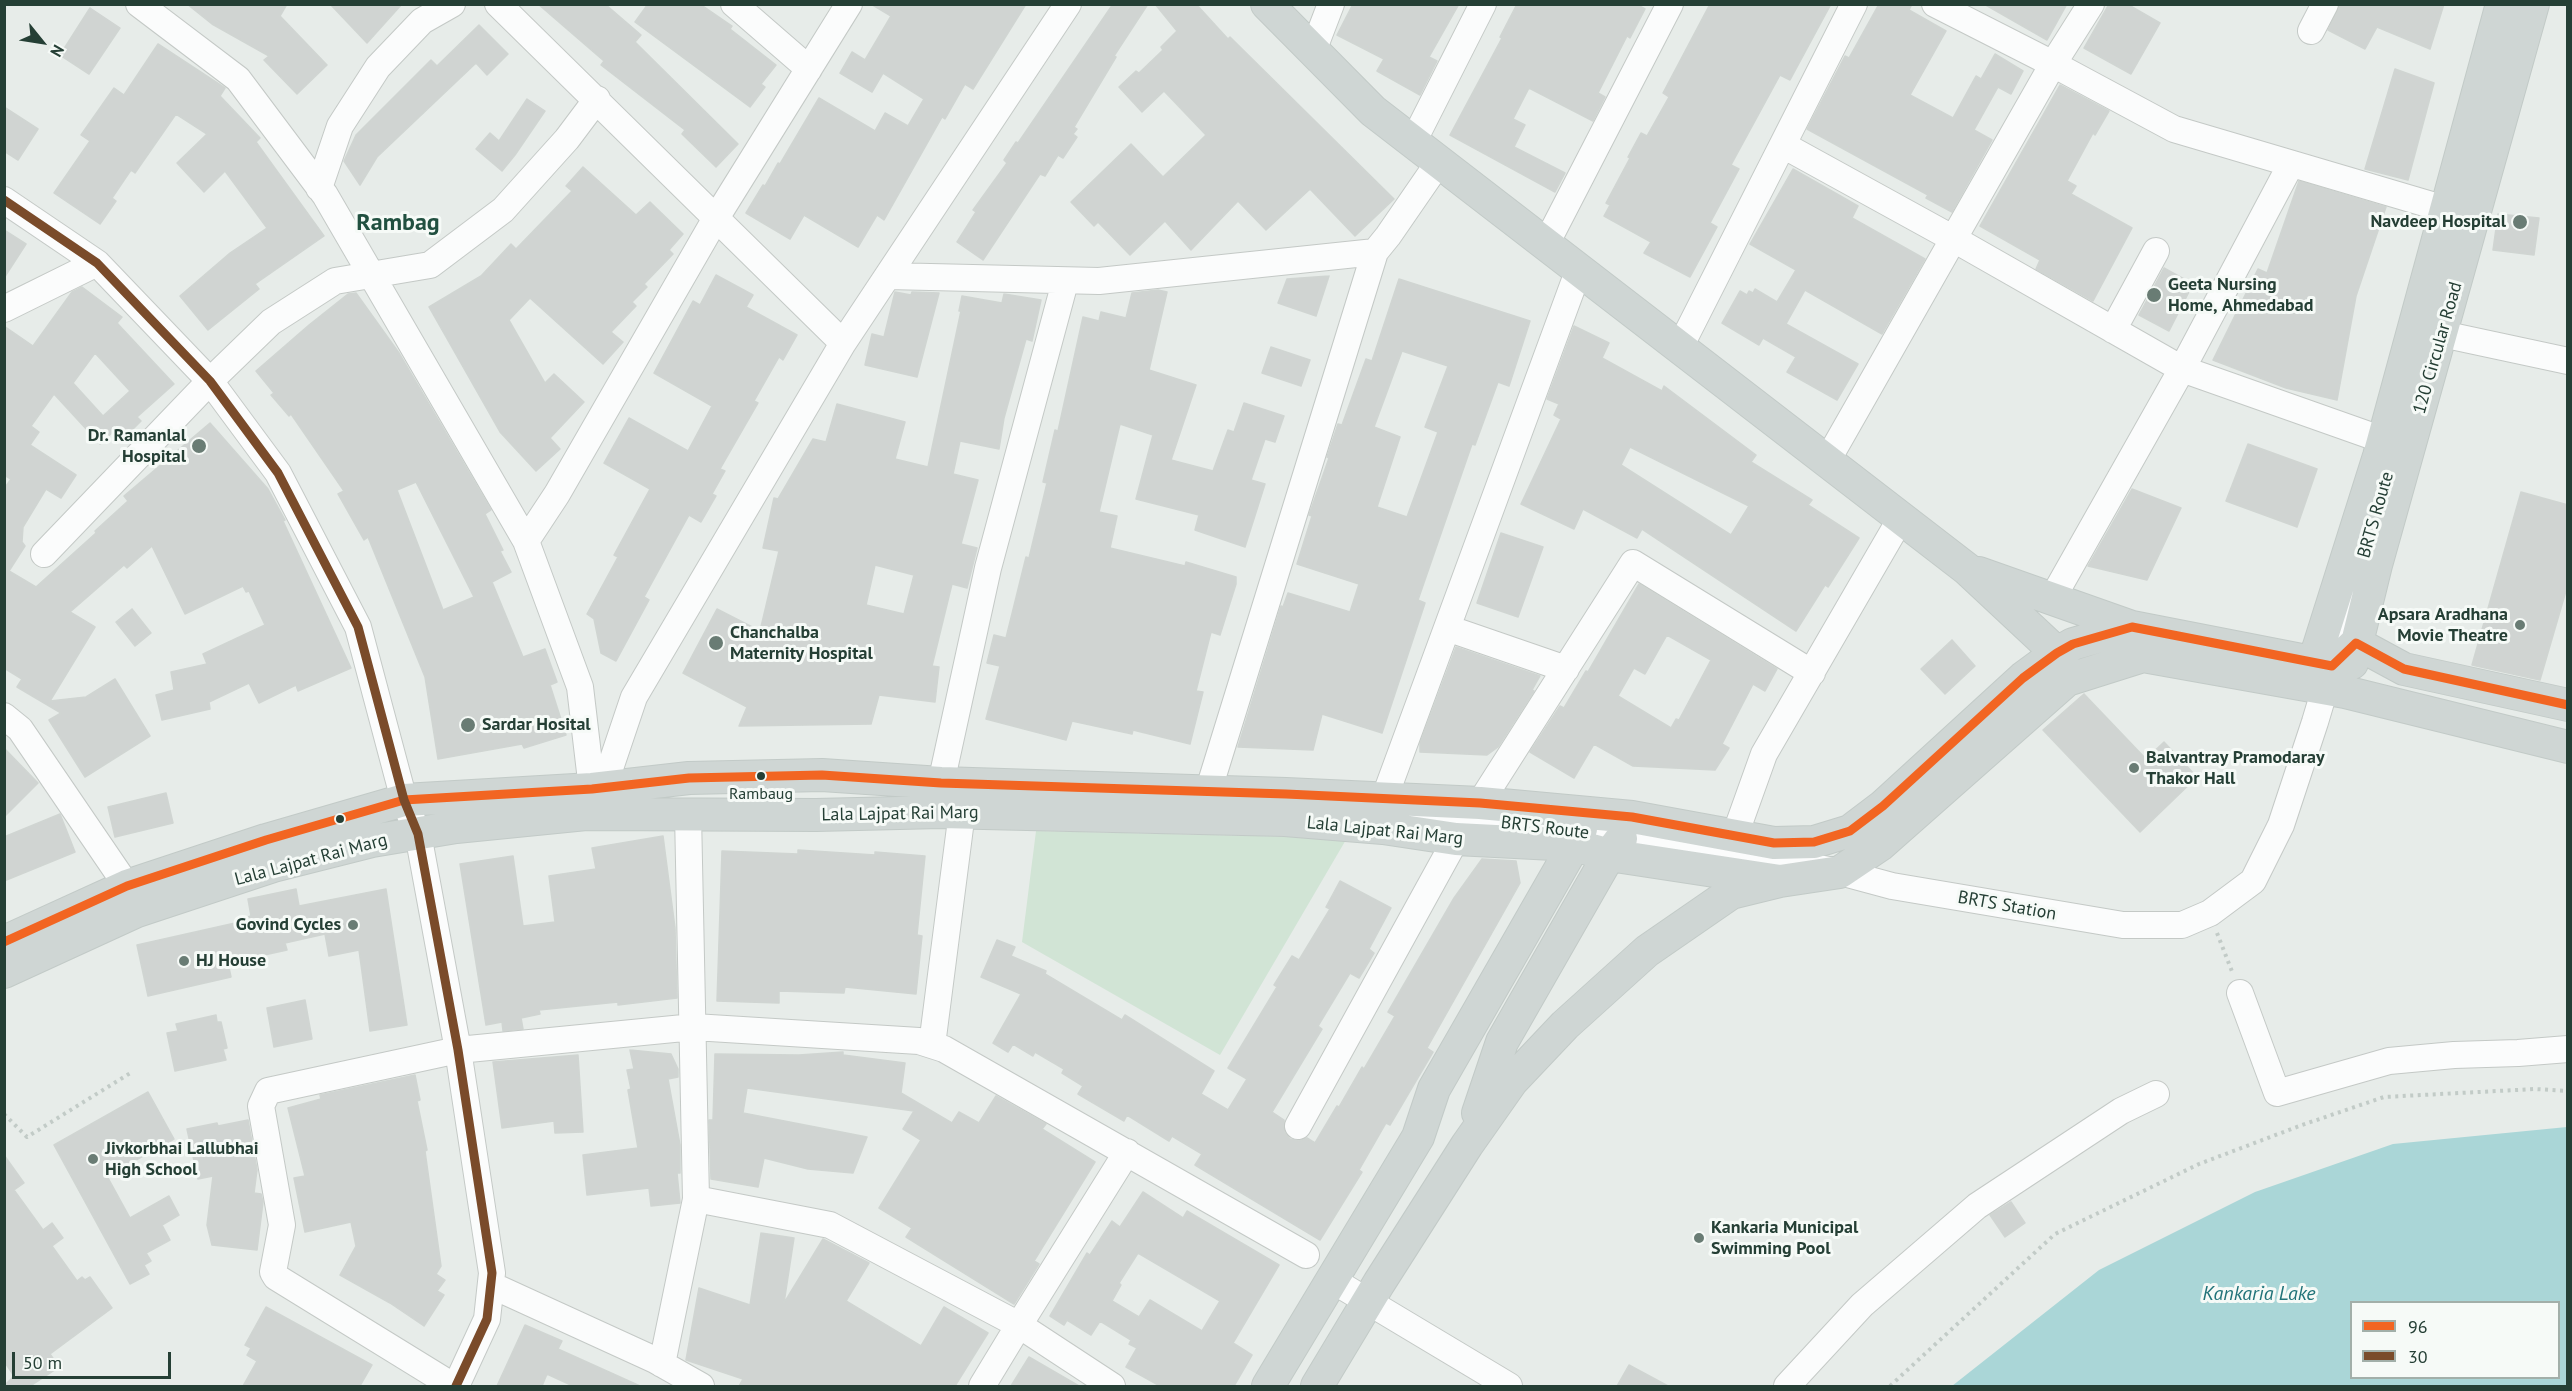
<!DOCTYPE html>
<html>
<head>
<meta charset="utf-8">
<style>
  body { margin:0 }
  #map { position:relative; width:2572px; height:1391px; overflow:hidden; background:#e7ece9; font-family:"PT Sans",sans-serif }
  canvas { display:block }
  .frame { position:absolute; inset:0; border:6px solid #253f35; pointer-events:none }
  .legend { position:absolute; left:2350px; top:1301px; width:210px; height:78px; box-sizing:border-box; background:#f6faf7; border:2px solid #a2afa9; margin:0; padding:8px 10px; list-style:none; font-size:18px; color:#253f35 }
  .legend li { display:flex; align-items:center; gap:12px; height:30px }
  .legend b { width:30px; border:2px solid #a2afa9 }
  .north { position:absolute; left:12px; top:12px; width:60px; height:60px; -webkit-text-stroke:4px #f6faf7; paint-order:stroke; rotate:120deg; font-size:16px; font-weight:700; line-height:24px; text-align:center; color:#253f35 }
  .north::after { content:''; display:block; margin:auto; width:21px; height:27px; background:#253f35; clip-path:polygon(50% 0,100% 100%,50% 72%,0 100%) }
  .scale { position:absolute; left:12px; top:1352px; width:159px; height:27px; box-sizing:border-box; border:3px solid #253f35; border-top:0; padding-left:8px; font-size:18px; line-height:21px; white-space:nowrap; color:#253f35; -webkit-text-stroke:4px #f6faf7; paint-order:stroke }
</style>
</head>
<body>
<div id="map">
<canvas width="2572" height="1391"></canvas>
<div class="frame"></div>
<ul class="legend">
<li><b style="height:8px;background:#f26522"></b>96</li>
<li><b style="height:8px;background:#7a4b2a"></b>30</li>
</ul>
<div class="north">N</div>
<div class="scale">50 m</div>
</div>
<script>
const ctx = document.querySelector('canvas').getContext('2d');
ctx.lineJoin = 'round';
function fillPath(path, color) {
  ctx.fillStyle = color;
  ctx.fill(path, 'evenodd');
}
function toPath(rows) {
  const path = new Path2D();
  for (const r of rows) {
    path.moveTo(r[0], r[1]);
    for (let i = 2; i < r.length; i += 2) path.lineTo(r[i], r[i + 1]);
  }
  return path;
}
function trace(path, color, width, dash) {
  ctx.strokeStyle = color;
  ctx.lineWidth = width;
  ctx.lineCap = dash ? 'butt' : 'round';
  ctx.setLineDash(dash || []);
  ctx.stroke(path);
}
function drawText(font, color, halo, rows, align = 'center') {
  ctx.font = font + ' "PT Sans",sans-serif';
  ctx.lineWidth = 6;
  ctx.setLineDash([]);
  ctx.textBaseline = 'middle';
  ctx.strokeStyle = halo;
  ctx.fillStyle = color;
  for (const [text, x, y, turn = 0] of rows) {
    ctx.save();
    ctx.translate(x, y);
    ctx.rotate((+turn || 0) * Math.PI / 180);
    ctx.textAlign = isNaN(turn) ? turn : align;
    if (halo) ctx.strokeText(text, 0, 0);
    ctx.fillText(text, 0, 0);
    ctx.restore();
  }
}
const green = toPath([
  [1036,831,1347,838,1220,1055,1022,942]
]);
const water = toPath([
  [2567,1127,2567,1386,1952,1386,2099,1270,2255,1192,2393,1144],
  [2352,1302,2558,1302,2558,1378,2352,1378]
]);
const building = toPath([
  [187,4,287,4,280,16,327,65,297,94,264,60,269,56,212,24,187,4],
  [330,4,402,4,367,43,330,4],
  [538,4,605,4,641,35,635,42,738,144,716,167,682,134,685,130,601,65,604,61,538,4],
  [648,4,700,4,732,26,730,29,776,65,761,84,765,87,750,107,635,22,648,4],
  [871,4,1026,4,973,89,965,84,945,119,942,117,884,220,877,215,858,247,804,215,790,239,746,213,763,185,765,186,778,163,780,164,819,98,875,131,885,113,908,126,924,99,883,73,872,92,840,73,852,52,865,60,891,16,871,4],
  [1113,4,1148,4,1114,56,1116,57,1074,127,1077,129,1073,134,1077,137,1063,158,1058,155,1045,176,1040,174,983,260,957,242,976,212,973,210,1007,163,1004,160,1016,142,1018,143,1113,4],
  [1155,4,1196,4,1228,39,1230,37,1394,199,1355,236,1310,189,1266,230,1238,201,1191,250,1165,221,1130,255,1098,222,1094,226,1071,202,1131,144,1163,177,1206,135,1164,91,1142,112,1119,87,1136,71,1139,73,1163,50,1161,47,1177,31,1155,4],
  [1353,4,1459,4,1429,57,1437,61,1420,95,1377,71,1384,59,1337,35,1353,4],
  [1517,4,1636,4,1645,9,1630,38,1627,36,1598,93,1605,97,1593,121,1529,88,1513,119,1525,125,1514,147,1565,173,1555,192,1450,135,1502,38,1500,37,1517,4],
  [1710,4,1831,4,1790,80,1780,75,1731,165,1739,169,1710,223,1717,227,1690,277,1644,253,1651,242,1604,216,1610,205,1606,203,1630,158,1628,157,1641,133,1647,136,1669,97,1663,93,1710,4],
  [1879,4,1912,4,1909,10,1946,31,1910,95,1953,118,1976,76,1981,79,1995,54,2023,71,2011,94,1998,87,1974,130,1992,140,1952,212,1926,198,1928,195,1807,129,1845,56,1849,58,1879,4],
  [1984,4,2067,4,2047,40,1984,4],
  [2109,4,2127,4,2160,23,2131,74,2084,48,2109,4],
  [2340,4,2444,4,2430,49,2377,27,2365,49,2328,30,2340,4],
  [90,8,120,28,89,74,60,55,90,8],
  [479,25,508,54,487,75,476,63,377,157,360,185,344,161,356,135,431,60,437,66,479,25],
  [158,44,225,88,220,96,260,138,256,142,324,236,255,284,259,289,208,330,180,296,230,253,267,228,225,171,204,192,177,163,207,134,176,114,135,173,131,170,112,198,116,201,100,224,54,193,90,141,81,135,114,88,124,95,158,44],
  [2395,69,2434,83,2408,180,2365,169,2395,69],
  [2060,85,2109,111,2095,135,2093,133,2067,181,2076,186,2071,194,2132,228,2093,301,2036,269,2040,260,1980,226,2060,85],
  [527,99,545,111,515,155,502,171,476,149,490,133,499,141,527,99],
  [4,107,38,129,18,160,4,151,4,107],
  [583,167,636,215,650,202,683,234,669,250,673,254,644,284,647,287,632,302,636,306,611,332,623,342,603,364,530,298,509,320,545,383,554,374,584,402,550,438,560,449,536,471,500,432,429,307,481,276,511,244,516,249,572,191,566,186,583,167],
  [1793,169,1858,206,1852,218,1925,259,1882,334,1805,290,1786,324,1858,364,1837,400,1787,372,1796,357,1763,338,1759,345,1722,323,1740,291,1747,295,1749,291,1753,293,1755,289,1777,302,1796,270,1750,244,1793,169],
  [2299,181,2386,207,2356,296,2337,400,2286,388,2213,360,2258,269,2267,273,2299,181],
  [2498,214,2539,218,2534,255,2493,250,2498,214],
  [4,230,26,244,4,278,4,230],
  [2164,268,2193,284,2169,331,2139,315,2164,268],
  [716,275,753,295,746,307,797,335,783,360,779,357,754,401,758,403,720,469,725,471,712,494,716,496,701,522,689,515,644,597,649,600,616,661,601,653,594,619,587,614,618,557,614,555,650,489,604,463,629,418,688,451,712,406,654,373,693,301,700,305,716,275],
  [1329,276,1316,316,1278,303,1287,279,1329,276],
  [1399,279,1530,321,1509,386,1498,382,1475,445,1472,444,1418,600,1425,603,1382,733,1322,714,1313,750,1238,747,1281,606,1283,607,1288,593,1350,612,1359,584,1297,564,1312,516,1309,515,1329,458,1327,457,1338,424,1342,425,1366,359,1372,361,1399,279],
  [1402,351,1448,366,1425,427,1438,432,1407,517,1377,507,1400,437,1374,427,1402,351],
  [82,287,122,317,117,323,174,384,137,417,141,421,125,437,117,428,100,444,54,394,31,426,39,432,30,445,76,475,61,498,46,489,23,527,22,542,25,546,9,571,36,587,96,533,95,531,128,501,124,496,210,423,268,489,285,520,283,521,351,668,298,691,296,685,259,703,249,683,209,702,210,709,162,720,156,695,174,690,171,672,207,664,203,654,265,625,249,591,246,592,243,586,185,614,152,546,127,568,124,565,70,612,95,627,50,701,86,697,115,679,150,736,85,777,49,720,61,713,17,687,22,679,4,668,4,489,11,479,4,475,4,326,33,346,72,292,82,287],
  [95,353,130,391,103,416,73,383,95,353],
  [1158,290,1167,292,1149,370,1196,385,1171,460,1213,471,1228,430,1234,432,1244,403,1284,416,1275,442,1265,439,1251,480,1265,484,1245,547,1195,530,1199,515,1136,499,1153,435,1120,424,1099,512,1117,516,1110,548,1185,566,1186,562,1236,577,1236,584,1220,635,1211,632,1196,691,1203,692,1190,744,1133,730,1132,734,1072,721,1066,740,986,719,1000,666,987,663,994,635,1006,638,1026,557,1029,558,1047,483,1043,482,1055,430,1058,431,1083,317,1099,321,1101,312,1126,318,1132,293,1158,290],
  [895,292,911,295,912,292,939,293,917,377,865,365,872,334,884,337,895,292],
  [356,293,399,353,491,510,485,514,503,550,500,551,511,572,492,582,523,657,545,649,557,682,550,685,566,735,524,748,522,744,438,759,425,677,368,537,364,540,338,494,344,491,291,414,289,416,271,395,274,393,256,371,309,325,348,294,356,293],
  [416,482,474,597,443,610,397,490,416,482],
  [1004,294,1041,300,1032,341,1026,339,1004,418,999,449,960,441,953,474,978,480,961,544,977,548,967,588,952,584,932,666,939,667,935,702,879,695,871,724,739,726,747,707,683,673,717,609,760,631,779,551,763,548,774,498,778,499,813,439,826,442,837,404,905,422,895,459,928,467,961,311,959,311,962,296,1002,303,1004,294],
  [875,565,914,575,904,614,866,605,875,565],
  [1574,326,1609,343,1602,358,1662,391,1664,386,1756,455,1751,462,1812,500,1808,505,1859,538,1828,587,1825,585,1796,631,1642,529,1637,538,1583,509,1574,529,1521,504,1561,419,1554,415,1559,404,1547,399,1574,326],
  [1630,447,1749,506,1731,535,1621,465,1630,447],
  [1271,347,1310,360,1301,386,1262,373,1271,347],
  [2248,444,2317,469,2297,527,2226,501,2248,444],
  [2132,489,2181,508,2147,580,2088,566,2132,489],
  [2521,492,2568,505,2568,584,2540,680,2472,665,2521,492],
  [1501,533,1543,547,1518,617,1477,603,1501,533],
  [1639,584,1777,669,1765,691,1753,684,1722,744,1729,748,1715,770,1633,766,1594,744,1574,778,1530,752,1560,706,1564,708,1586,671,1588,672,1639,584],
  [1667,635,1711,660,1679,720,1676,719,1671,728,1618,696,1634,668,1645,674,1667,635],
  [132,609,151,633,135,646,116,622,132,609],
  [1952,640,1975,666,1945,694,1921,669,1952,640],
  [1456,647,1540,676,1532,690,1534,691,1498,747,1487,755,1420,752,1420,743,1456,647],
  [2084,694,2146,759,2164,742,2197,777,2140,832,2043,730,2084,694],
  [4,748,38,783,4,817,4,748],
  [166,793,173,823,115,837,108,807,166,793],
  [60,814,75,852,4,881,4,837,60,814],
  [663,836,675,928,677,998,618,1005,618,1002,539,1010,540,1014,521,1018,523,1029,503,1031,502,1022,486,1025,460,864,513,856,523,926,555,922,549,876,596,869,592,848,663,836],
  [798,850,875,855,875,852,925,856,917,935,922,936,916,994,845,987,844,993,779,991,779,1003,717,1001,722,851,798,854,798,850],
  [1482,859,1516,861,1520,883,1427,1048,1433,1052,1390,1125,1386,1123,1359,1170,1362,1172,1320,1240,1195,1165,1202,1154,1172,1136,1169,1141,1127,1115,1124,1121,1078,1094,1083,1086,1062,1073,1064,1069,1035,1052,1033,1056,1013,1044,1008,1052,993,1043,1021,994,981,977,997,940,1015,947,1011,956,1046,971,1045,974,1122,1020,1125,1015,1214,1071,1201,1094,1228,1110,1247,1079,1228,1068,1277,987,1274,985,1292,956,1299,960,1330,909,1326,907,1340,881,1391,908,1369,949,1374,953,1359,978,1350,973,1318,1026,1322,1029,1272,1112,1284,1120,1285,1133,1290,1139,1299,1141,1307,1138,1315,1143,1337,1106,1339,1107,1362,1067,1364,1069,1395,1016,1388,1012,1454,898,1482,859],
  [296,889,299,906,386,889,407,1025,370,1031,359,950,329,956,325,934,285,943,287,950,228,963,231,977,148,996,137,945,244,921,244,918,251,916,248,899,296,889],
  [305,1000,312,1039,274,1047,267,1008,305,1000],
  [216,1015,217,1022,221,1022,227,1048,223,1049,226,1060,175,1071,167,1033,178,1031,176,1024,216,1015],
  [630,1050,671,1054,678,1069,678,1077,668,1079,680,1145,680,1173,677,1173,680,1203,651,1206,649,1188,587,1195,583,1155,638,1148,628,1090,631,1089,627,1070,634,1069,630,1050],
  [843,1052,843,1055,905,1063,901,1093,952,1123,959,1112,979,1123,996,1096,1046,1124,1042,1129,1095,1162,1034,1261,1039,1264,1014,1304,906,1237,912,1228,879,1208,921,1140,903,1129,914,1111,747,1088,743,1113,867,1137,853,1173,808,1169,764,1158,758,1187,711,1179,709,1120,713,1120,715,1054,799,1055,843,1052],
  [578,1055,583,1132,555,1133,554,1121,502,1128,493,1062,578,1055],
  [415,1075,420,1100,417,1101,427,1150,425,1151,441,1266,436,1274,445,1280,437,1291,444,1295,424,1326,390,1303,340,1275,356,1246,351,1222,305,1232,294,1178,305,1176,288,1108,321,1099,320,1095,415,1075],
  [148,1092,174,1139,107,1176,130,1218,169,1196,179,1215,162,1225,170,1240,146,1253,151,1261,144,1265,149,1274,130,1284,54,1145,148,1092],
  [248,1120,257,1170,254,1193,261,1194,263,1202,257,1250,212,1245,207,1225,213,1176,198,1179,187,1129,217,1123,218,1126,248,1120],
  [4,1155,24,1183,14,1190,43,1230,52,1223,63,1238,52,1246,77,1281,82,1277,85,1280,90,1277,112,1308,50,1354,59,1367,30,1386,4,1386,14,1376,4,1361,4,1155],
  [1143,1192,1183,1218,1187,1211,1279,1265,1233,1343,1252,1355,1234,1386,1160,1386,1126,1367,1137,1348,1129,1344,1131,1340,1100,1321,1091,1335,1067,1320,1064,1325,1050,1316,1087,1253,1090,1255,1112,1221,1120,1227,1143,1192],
  [1138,1253,1220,1301,1202,1331,1150,1300,1139,1317,1112,1301,1121,1285,1119,1283,1138,1253],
  [2011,1202,2025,1223,2005,1237,1990,1215,2011,1202],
  [761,1233,794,1238,784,1303,823,1239,869,1263,846,1301,921,1346,944,1307,988,1333,955,1386,739,1386,743,1379,686,1360,699,1288,750,1305,761,1233],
  [266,1307,372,1365,360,1386,243,1386,257,1361,247,1355,251,1348,245,1345,266,1307],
  [525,1325,562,1341,558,1349,640,1386,573,1386,547,1374,542,1386,497,1386,525,1325],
  [1029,1357,1079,1386,1011,1386,1029,1357],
  [1629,1365,1668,1386,1617,1386,1629,1365]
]);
const path = toPath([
  [2217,933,2233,974],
  [4,1114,27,1137,132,1072],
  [1890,1386,2055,1234,2199,1164,2302,1125,2384,1097,2535,1089,2568,1091]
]);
const minor = toPath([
  [139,4,238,79,325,195,526,541,580,687,592,789],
  [498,4,843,343],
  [734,4,809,69],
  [1935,4,2053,64,2174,129,2445,209],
  [2311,31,2325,4],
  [1313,51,1331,4],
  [1413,142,1483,4],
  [1783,145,1952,238,2182,369,2383,440],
  [319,188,340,126,378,67,422,21,452,4],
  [4,200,97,263,210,381,278,473,358,627,404,800,418,834,458,1050,492,1273,487,1319,456,1386],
  [1546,244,1670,4],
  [888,276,1099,281,1375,252,1388,236,1439,162],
  [4,309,97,263],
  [2113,330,2156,251],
  [2442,334,2568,361],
  [1679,349,1854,4],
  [1827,461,2053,64,2091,4],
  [526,541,557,494,716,218,849,4],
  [44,554,210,381,271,322,335,281,430,265,503,210,567,139,597,99],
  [2052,599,2182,369,2291,164],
  [1447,628,1566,669],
  [4,716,20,729,127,886],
  [941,783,988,568,1065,282],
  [604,786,634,697,843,343,1068,4],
  [1208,792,1375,252],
  [1384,799,1579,269],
  [1480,803,1633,563,1812,673],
  [688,814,696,1199],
  [1389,814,1493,822,1622,837,1764,858,1840,872,1892,886,2123,925,2182,925,2210,913,2253,881,2281,825,2315,722,2360,571],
  [1735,835,1764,754,1901,518],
  [2240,993,2277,1093,2389,1061,2454,1055,2518,1053,2568,1049],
  [932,1045,962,812],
  [1298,1126,1456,839],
  [1332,1280,1509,1386],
  [491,1285,655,1360,701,1386],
  [662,1364,696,1199,830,1225,1019,1325,1127,1152],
  [453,1386,276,1277,273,1272,282,1225,261,1106,268,1091,458,1050,694,1027,919,1041,944,1049,1306,1255],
  [982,1386,1019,1325,1112,1386],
  [1787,1386,1862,1305,1977,1206,2121,1111,2156,1094]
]);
const major = toPath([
  [1267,4,1373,111,1967,569,2057,653,2063,671],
  [1979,573,2132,627],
  [2352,663,2376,565,2533,4],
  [2307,684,2379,456,2502,4],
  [4,942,127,886,266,840,404,800,592,789,689,778,822,775,941,783,1286,794,1480,803,1632,817,1774,843,1814,842,1850,831,1883,806,2023,678,2057,653,2073,644,2132,627,2332,666,2356,643,2404,669,2568,705],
  [4,972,137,911,273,866,372,841,456,827,586,814,816,815,941,812,1285,820,1383,828,1456,839,1574,845,1609,855,1780,881],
  [1478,1113,1502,1042,1609,855,1621,839],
  [1268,1386,1418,1137,1434,1089,1574,845,1581,829],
  [1317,1386,1379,1283,1467,1145,1512,1081,1565,1025,1647,951,1731,893,1780,881,1840,872,1880,845,2067,680,2143,656,2345,692,2568,747]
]);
const bus1 = toPath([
  [4,942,127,886,266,840,404,800,592,789,689,778,822,775,941,783,1286,794,1480,803,1632,817,1774,843,1814,842,1850,831,1883,806,2023,678,2057,653,2073,644,2132,627,2332,666,2356,643,2404,669,2568,705]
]);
const bus2 = toPath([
  [4,200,97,263,210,381,278,473,358,627,404,800,418,834,458,1050,492,1273,487,1319,456,1386]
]);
const markers = [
  [2520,222,8,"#697c74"],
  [2154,295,8,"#697c74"],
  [199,446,8,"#697c74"],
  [2520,625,6,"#697c74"],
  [716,643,8,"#697c74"],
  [468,725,8,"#697c74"],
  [2134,768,6,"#697c74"],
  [761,776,5,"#253f35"],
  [340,819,5,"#253f35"],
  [353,925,6,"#697c74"],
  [184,961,6,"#697c74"],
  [93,1159,6,"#697c74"],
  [1699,1238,6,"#697c74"]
];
const busNames = [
  ["Rambaug",761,794]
];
const poiNames = [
  ["Navdeep Hospital",2506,222,"right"],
  ["Geeta Nursing",2168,285],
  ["Home, Ahmedabad",2168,306],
  ["Dr. Ramanlal",186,436,"right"],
  ["Hospital",186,457,"right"],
  ["Apsara Aradhana",2508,615,"right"],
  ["Movie Theatre",2508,636,"right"],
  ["Chanchalba",730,633],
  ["Maternity Hospital",730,654],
  ["Sardar Hosital",482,725],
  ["Balvantray Pramodaray",2146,758],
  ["Thakor Hall",2146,779],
  ["Govind Cycles",341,925,"right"],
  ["HJ House",196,961],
  ["Jivkorbhai Lallubhai",105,1149],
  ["High School",105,1170],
  ["Kankaria Municipal",1711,1228],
  ["Swimming Pool",1711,1249]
];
const streetNames = [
  ["120 Circular Road",2438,348,-74],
  ["BRTS Route",2376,515,-74],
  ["Lala Lajpat Rai Marg",900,814,-1],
  ["BRTS Route",1545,828,7],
  ["Lala Lajpat Rai Marg",1385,831,6],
  ["Lala Lajpat Rai Marg",311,860,-15],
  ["BRTS Station",2007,906,10]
];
const waterNames = [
  ["Kankaria Lake",2259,1294]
];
const districtNames = [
  ["Rambag",398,223]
];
fillPath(green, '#d1e4d5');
fillPath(water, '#aad6d7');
fillPath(building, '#d0d4d2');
trace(building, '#d0d5d2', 1.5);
trace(minor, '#c4c9c6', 28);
trace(major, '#c2cac7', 34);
trace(path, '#c2cbc7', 4, [3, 4.5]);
trace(minor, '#fbfcfc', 26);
trace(major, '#cfd6d4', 32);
trace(bus1, '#f26522', 9);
trace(bus2, '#7a4b2a', 9);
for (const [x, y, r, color] of markers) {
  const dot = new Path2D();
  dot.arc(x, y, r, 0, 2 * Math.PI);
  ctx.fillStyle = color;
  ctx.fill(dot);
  trace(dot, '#f6faf7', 2);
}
drawText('16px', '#253f35', '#f6faf7', busNames);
drawText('bold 18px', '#253f35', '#f6faf7', poiNames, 'left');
drawText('18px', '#253f35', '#f6faf7', streetNames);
drawText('italic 20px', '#217379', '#f6faf7', waterNames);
drawText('bold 24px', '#215040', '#f6faf7', districtNames);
</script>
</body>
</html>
